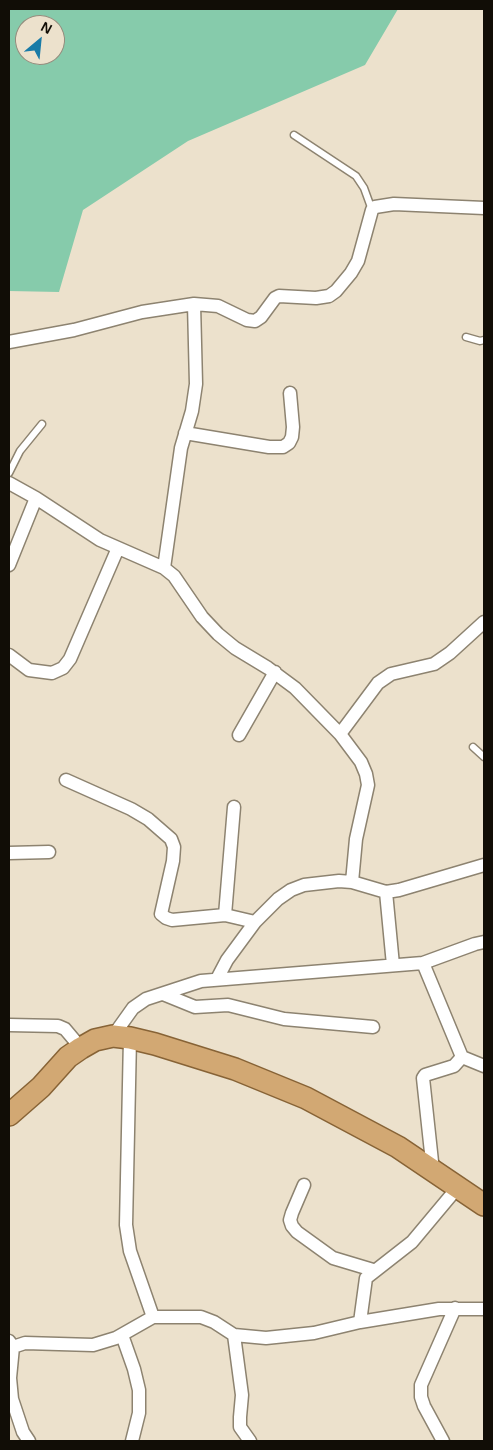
<!DOCTYPE html>
<html>
<head>
<meta charset="utf-8">
<style>
  body { margin:0 }
  #map { position:relative; width:493px; height:1450px; overflow:hidden; background:#ece1cc; font-family:Helvetica,sans-serif }
  canvas { display:block }
  .frame { position:absolute; inset:0; border:10px solid #110d06; pointer-events:none }
  .north { position:absolute; left:15px; top:15px; width:50px; height:50px; box-sizing:border-box; background:#ece1cc; border:1px solid #948c7d; border-radius:50%; rotate:28deg; font-size:14px; font-weight:700; line-height:20px; text-align:center; color:#110d06 }
  .north::after { content:''; display:block; margin:auto; width:18px; height:22px; background:#197ba7; clip-path:polygon(50% 0,100% 100%,50% 72%,0 100%) }
</style>
</head>
<body>
<div id="map">
<canvas width="493" height="1450"></canvas>
<div class="frame"></div>
<div class="north">N</div>
</div>
<script>
const ctx = document.querySelector('canvas').getContext('2d');
ctx.lineJoin = 'round';
function fillPath(path, color) {
  ctx.fillStyle = color;
  ctx.fill(path, 'evenodd');
}
function toPath(rows) {
  const path = new Path2D();
  for (const r of rows) {
    path.moveTo(r[0], r[1]);
    for (let i = 2; i < r.length; i += 2) path.lineTo(r[i], r[i + 1]);
  }
  return path;
}
function trace(path, color, width, dash) {
  ctx.strokeStyle = color;
  ctx.lineWidth = width;
  ctx.lineCap = dash ? 'butt' : 'round';
  ctx.setLineDash(dash || []);
  ctx.stroke(path);
}
const green = toPath([
  [9,9,398,9,365,65,188,141,83,210,59,292,9,291],
  [25,25,55,25,55,55,25,55]
]);
const service = toPath([
  [294,135,356,176,364,188,372,210],
  [466,337,480,341,484,340],
  [9,473,20,451,42,424],
  [473,747,484,757]
]);
const minor = toPath([
  [9,342,74,330,142,312,194,304,218,306,247,320,255,321,261,317,275,298,279,296,316,298,329,296,336,291,351,273,358,261,372,210,375,207,394,204,484,208],
  [185,433,269,447,283,447,289,443,292,437,293,427,290,393],
  [9,483,36,498,100,540,164,568,174,576,202,617,218,634,235,648,268,668,295,688,340,734,361,762,366,774,368,785,356,839,352,882],
  [9,565,36,498],
  [164,568,181,448,192,411,196,384,194,304],
  [9,655,29,670,52,673,63,668,70,659,118,548],
  [340,734,378,683,391,674,434,664,450,653,484,622],
  [239,735,275,672],
  [66,780,131,809,148,819,171,839,174,847,173,861,161,914,166,918,172,920,225,915,255,922],
  [9,853,49,852],
  [386,892,393,965],
  [225,915,234,807],
  [423,963,462,1057,484,1066],
  [217,979,227,960,255,922,278,899,291,890,304,885,339,881,352,882,386,892,399,890,484,865],
  [163,994,195,1007,228,1005,284,1019,373,1027],
  [9,1025,58,1026,65,1029,81,1048],
  [113,1036,133,1008,146,999,201,981,423,963,475,944,484,942],
  [130,1038,126,1225,130,1251,153,1317],
  [433,1171,423,1078,425,1075,454,1066,462,1057],
  [304,1185,292,1213,290,1220,292,1226,297,1232,333,1258,373,1270],
  [360,1322,366,1278,412,1242,458,1187],
  [122,1335,134,1369,139,1390,139,1413,132,1441],
  [234,1335,242,1395,240,1417,240,1427,250,1441],
  [9,1341,13,1347,10,1378,12,1399,23,1432,29,1441],
  [13,1347,25,1343,93,1345,116,1338,153,1317,201,1317,214,1322,234,1335,266,1338,314,1333,360,1322,439,1309,484,1309],
  [443,1441,424,1406,421,1397,421,1385,455,1308]
]);
const trunk = toPath([
  [9,1115,41,1087,68,1057,81,1048,95,1040,113,1036,130,1038,155,1044,235,1069,306,1098,398,1147,484,1205]
]);
fillPath(green, '#86cbab');
trace(service, '#8d8370', 9);
trace(minor, '#8d8370', 15);
trace(trunk, '#876336', 24);
trace(service, '#fff', 6);
trace(minor, '#fff', 12);
trace(trunk, '#d2a873', 21);
</script>
</body>
</html>
